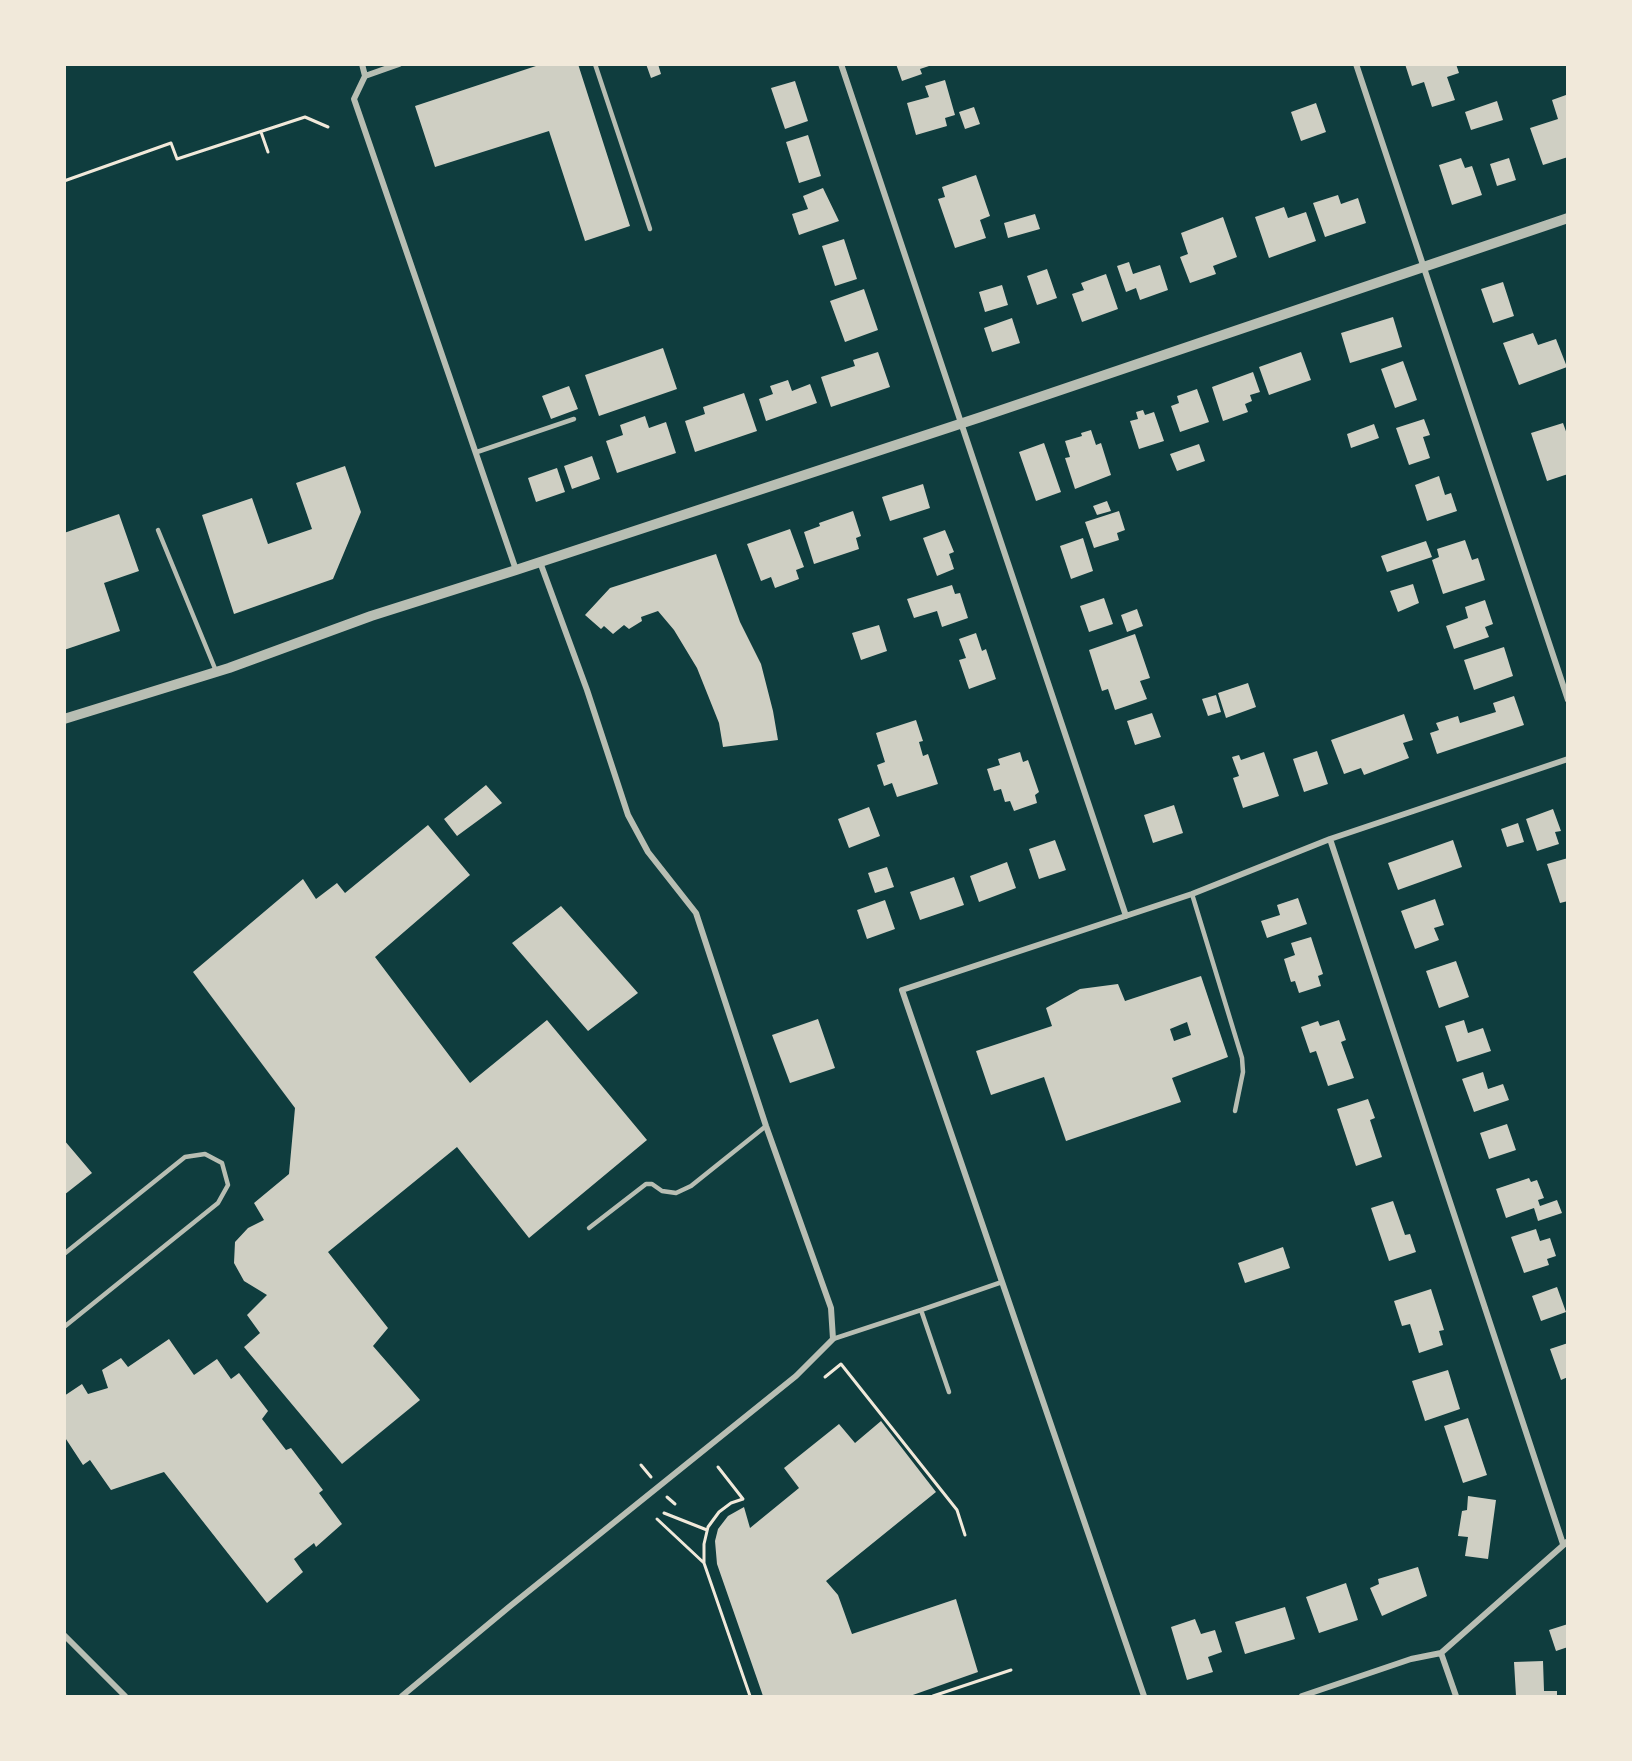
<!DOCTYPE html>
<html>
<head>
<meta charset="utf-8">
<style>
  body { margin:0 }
  #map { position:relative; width:1632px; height:1761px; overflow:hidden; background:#0f3d3e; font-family:"Nunito Sans",sans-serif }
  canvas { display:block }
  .frame { position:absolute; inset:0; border:66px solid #f1e9da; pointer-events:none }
</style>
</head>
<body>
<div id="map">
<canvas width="1632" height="1761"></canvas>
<div class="frame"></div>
</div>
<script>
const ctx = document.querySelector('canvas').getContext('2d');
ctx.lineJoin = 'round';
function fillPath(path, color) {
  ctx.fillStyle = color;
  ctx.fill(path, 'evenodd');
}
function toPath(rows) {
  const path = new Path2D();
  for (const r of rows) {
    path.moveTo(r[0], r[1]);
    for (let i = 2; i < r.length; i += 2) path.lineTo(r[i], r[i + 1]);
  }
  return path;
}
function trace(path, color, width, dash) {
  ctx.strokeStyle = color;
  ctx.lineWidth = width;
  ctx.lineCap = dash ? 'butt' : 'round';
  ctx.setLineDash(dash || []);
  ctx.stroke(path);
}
const building = toPath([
  [542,64,578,64,630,226,585,241,549,131,435,167,415,106],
  [646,64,658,64,661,74,651,78],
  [896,64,932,64,932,65,920,69,922,74,902,81],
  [1405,64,1456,64,1459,73,1447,77,1455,100,1432,107,1424,82,1412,86],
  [945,80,955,115,945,118,947,126,916,135,907,103,929,97,925,86],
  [795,81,808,121,785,129,771,88],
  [1566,95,1568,157,1543,165,1530,128,1558,119,1552,100],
  [1497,101,1503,120,1471,130,1465,112],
  [1316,103,1326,132,1301,141,1291,112],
  [974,107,980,124,965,129,959,112],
  [808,135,821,176,799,183,786,142],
  [1461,158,1465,168,1472,166,1482,195,1452,205,1439,165],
  [1509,158,1516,180,1497,186,1490,164],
  [976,175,990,216,980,220,986,238,955,248,938,199,945,197,942,187],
  [823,188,839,221,799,235,792,214,808,209,803,196],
  [1338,195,1341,204,1358,198,1366,223,1325,237,1313,203],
  [1284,207,1288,218,1306,212,1316,241,1269,258,1255,217],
  [1035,214,1040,229,1008,238,1004,223],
  [1223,217,1237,257,1213,266,1216,274,1190,283,1180,257,1188,254,1181,233],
  [844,239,857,279,835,286,822,246],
  [1129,262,1133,274,1160,265,1168,290,1140,300,1136,288,1126,292,1117,266],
  [1047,269,1057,298,1037,305,1027,276],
  [1106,274,1118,309,1082,322,1072,294,1084,290,1081,283],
  [1503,282,1514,316,1493,323,1481,289],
  [1002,285,1008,305,985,312,979,292],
  [864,289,878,330,845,342,830,301],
  [1393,317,1402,347,1350,363,1341,333],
  [1012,318,1020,343,992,352,984,328],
  [1533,333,1538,345,1556,339,1567,367,1519,385,1503,343],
  [663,348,677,389,599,416,585,375],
  [878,352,890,387,831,407,821,377,855,366,853,360],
  [1301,352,1311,380,1269,395,1259,367],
  [1403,361,1417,400,1395,408,1381,369],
  [1253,372,1260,392,1250,395,1252,401,1245,404,1248,412,1223,421,1212,387],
  [788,380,792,391,810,384,817,403,766,421,759,399,773,394,770,386],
  [569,386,578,409,551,419,542,396],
  [1197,389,1209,422,1180,432,1171,406,1179,403,1177,396],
  [744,393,757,431,695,452,685,421,705,414,703,407],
  [1143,410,1145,415,1154,412,1164,441,1139,449,1130,421,1138,419,1136,412],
  [645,416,649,428,666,422,676,453,617,473,606,441,623,435,620,425],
  [1424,419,1430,435,1423,437,1430,458,1409,465,1396,428],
  [1563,423,1568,437,1568,458,1566,459,1568,474,1547,481,1531,433],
  [1374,424,1379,438,1351,448,1347,434],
  [1091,430,1096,445,1101,443,1111,475,1075,489,1065,458,1070,457,1065,441,1082,436,1081,433],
  [1044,443,1061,492,1036,501,1019,452],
  [1199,444,1205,461,1177,471,1170,454],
  [592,456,600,479,572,489,564,466],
  [345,466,361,512,333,579,234,614,202,515,252,498,268,544,312,529,296,483],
  [557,468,565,492,536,502,528,478],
  [1439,476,1445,495,1451,493,1457,511,1427,521,1415,485],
  [923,484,930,508,890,521,882,497],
  [1107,501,1111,511,1097,515,1093,506],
  [853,511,861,536,856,538,859,549,814,564,804,532,820,526,819,523],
  [1119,511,1125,530,1117,533,1119,540,1094,548,1085,522],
  [119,514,139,571,104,583,120,631,64,650,64,533],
  [790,529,804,567,796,570,799,579,775,588,771,577,761,581,747,544],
  [945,530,954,552,949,554,954,569,937,576,923,538],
  [1083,538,1093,571,1071,579,1060,546],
  [1465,540,1472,560,1478,558,1485,580,1443,594,1432,560,1439,557,1437,549],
  [1426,541,1432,557,1387,572,1381,556],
  [716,554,740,622,761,664,773,711,778,740,723,747,719,723,697,668,674,630,658,611,641,617,642,621,629,629,624,625,613,634,604,626,601,629,585,615,610,588],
  [1413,584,1419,603,1398,612,1390,591],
  [952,585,955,594,960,593,968,618,942,627,937,611,914,618,907,599],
  [1104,598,1113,624,1089,632,1080,606],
  [1485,600,1493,624,1485,627,1489,637,1454,649,1446,626,1468,618,1465,607],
  [1137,609,1143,626,1127,632,1121,615],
  [879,625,887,651,861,660,852,633],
  [976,633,982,651,986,649,996,679,969,689,959,660,966,658,959,639],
  [1135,634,1150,678,1140,681,1147,699,1115,710,1108,689,1102,691,1089,650],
  [1504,647,1513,676,1474,690,1464,660],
  [1248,683,1256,707,1226,718,1218,693],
  [1216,695,1221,712,1208,716,1202,699],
  [1514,696,1524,725,1437,754,1430,733,1439,730,1436,723,1458,716,1460,723,1496,712,1493,703],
  [1152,713,1161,737,1135,745,1127,721],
  [1404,714,1413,740,1403,743,1409,758,1364,775,1361,768,1344,774,1331,740],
  [916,720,923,741,919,742,923,756,928,754,938,784,897,797,892,783,884,786,877,765,885,762,876,733],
  [1317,751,1328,784,1304,792,1293,759],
  [1020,752,1023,762,1028,760,1039,792,1035,795,1037,803,1014,811,1010,801,1005,802,1001,789,994,791,987,769,1000,765,998,759],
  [1264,752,1279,796,1243,808,1233,778,1239,776,1232,757,1239,755,1241,760],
  [486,785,502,803,457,836,444,819],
  [1174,805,1183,833,1153,843,1144,815],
  [869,807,880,836,849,848,838,819],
  [1553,809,1561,831,1555,832,1559,844,1537,851,1526,819],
  [1518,823,1524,842,1507,847,1501,829],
  [428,825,470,875,375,957,470,1083,547,1020,647,1140,529,1238,457,1147,328,1252,388,1328,373,1346,420,1400,342,1464,244,1347,260,1333,247,1315,267,1295,244,1281,234,1263,235,1242,248,1228,264,1220,254,1203,289,1174,295,1108,193,972,303,879,316,899,337,883,345,893],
  [1055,840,1066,870,1039,879,1029,849],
  [1453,840,1462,867,1398,890,1388,863],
  [1568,858,1568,901,1560,903,1547,864],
  [1007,862,1016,888,979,902,970,876],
  [887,867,894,887,875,893,868,873],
  [954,877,964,905,920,920,910,892],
  [1298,898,1307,924,1267,938,1261,921,1280,915,1277,905],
  [1435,899,1444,925,1434,928,1439,940,1415,949,1401,911],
  [885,900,895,929,867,939,857,910],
  [561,906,638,993,588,1031,512,943],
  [1311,937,1323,974,1318,976,1321,986,1299,993,1295,981,1291,982,1284,959,1295,955,1291,943],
  [1456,961,1469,997,1439,1008,1426,971],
  [1201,976,1228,1057,1172,1078,1181,1102,1066,1141,1044,1077,991,1095,976,1051,1052,1026,1046,1008,1080,989,1118,984,1125,1001],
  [1187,1022,1191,1035,1174,1041,1170,1029],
  [818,1019,835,1068,790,1083,772,1035],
  [1339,1020,1346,1040,1341,1042,1354,1078,1328,1086,1316,1051,1310,1053,1301,1027,1318,1021,1320,1026],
  [1464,1020,1468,1033,1483,1028,1491,1051,1457,1062,1445,1026],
  [1483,1072,1488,1089,1503,1084,1509,1100,1474,1112,1462,1079],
  [1368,1099,1375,1118,1370,1120,1382,1157,1356,1166,1337,1109],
  [1507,1124,1516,1150,1489,1159,1480,1133],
  [64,1140,92,1173,64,1195],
  [1529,1178,1531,1182,1537,1180,1544,1198,1538,1200,1540,1206,1557,1200,1562,1213,1538,1221,1534,1208,1506,1218,1496,1189],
  [1393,1201,1405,1235,1410,1234,1416,1252,1389,1261,1371,1208],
  [1536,1229,1540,1241,1550,1238,1556,1256,1547,1259,1549,1265,1524,1273,1511,1237],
  [1283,1247,1290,1268,1245,1283,1238,1263],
  [1557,1287,1566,1312,1541,1321,1532,1296],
  [1431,1289,1444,1330,1439,1331,1443,1345,1419,1353,1410,1324,1402,1326,1394,1301],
  [169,1339,194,1375,217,1359,231,1379,239,1373,268,1411,262,1419,286,1450,291,1448,323,1490,319,1493,342,1524,316,1547,314,1543,294,1559,303,1572,267,1603,164,1472,111,1490,90,1460,83,1465,64,1436,64,1396,82,1384,88,1394,108,1388,102,1370,121,1358,128,1367],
  [1568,1343,1568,1377,1561,1380,1550,1349],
  [1448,1370,1460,1409,1425,1421,1412,1381],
  [1468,1418,1487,1475,1463,1483,1444,1426],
  [881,1421,936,1492,826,1581,838,1595,852,1634,956,1599,978,1672,910,1696,763,1696,717,1564,715,1541,718,1529,728,1516,744,1507,750,1528,799,1488,784,1468,839,1424,855,1443],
  [1468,1496,1496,1500,1488,1559,1465,1556,1468,1537,1458,1536,1462,1511,1467,1510],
  [1418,1567,1427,1596,1382,1616,1370,1588,1379,1584,1378,1579],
  [1346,1583,1358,1620,1319,1633,1306,1597],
  [1285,1607,1295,1639,1245,1654,1235,1622],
  [1195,1619,1201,1634,1215,1630,1222,1652,1208,1657,1213,1672,1187,1680,1171,1627],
  [1568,1624,1568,1647,1556,1651,1549,1630],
  [1543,1661,1544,1691,1557,1691,1557,1696,1516,1696,1514,1662]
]);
const path = toPath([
  [261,132,268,152],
  [64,181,171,143,177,159,305,117,328,127],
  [825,1377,841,1364,957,1510,965,1535],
  [641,1465,651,1477],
  [718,1467,743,1499,731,1503,719,1512,708,1527,704,1544,704,1563,750,1696],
  [667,1497,675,1504],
  [664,1513,707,1530],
  [657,1519,704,1563],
  [933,1696,1011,1670]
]);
const service = toPath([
  [595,64,650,229],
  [477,452,574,419],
  [158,530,216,671],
  [1192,894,1242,1058,1243,1072,1235,1111],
  [589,1228,646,1184,652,1184,662,1191,676,1193,691,1186,766,1126],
  [64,1254,185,1157,205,1154,222,1163,228,1185,218,1203,64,1327],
  [921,1310,1002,1282],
  [833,1339,921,1310,949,1392]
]);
const minor = toPath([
  [362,64,365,76,354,99,516,570],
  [841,64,1126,916],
  [1356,64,1568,700],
  [365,76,399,64],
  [1330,839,1563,1544],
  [64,1635,125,1696],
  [1441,1653,1456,1696],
  [402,1696,509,1607,796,1376,833,1339,831,1308,766,1126,696,913,648,852,628,815,587,690,540,562],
  [1144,1696,902,990,1192,894,1330,839,1568,759],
  [1302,1696,1411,1659,1441,1653,1568,1541]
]);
const tertiary = toPath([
  [64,719,229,668,371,616,516,570,981,417,1568,218]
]);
fillPath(building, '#cfcfc3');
trace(path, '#f1e9da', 3);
trace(service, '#b8beb3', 4.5);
trace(minor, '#b8beb3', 6);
trace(tertiary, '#b8beb3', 10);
</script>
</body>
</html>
